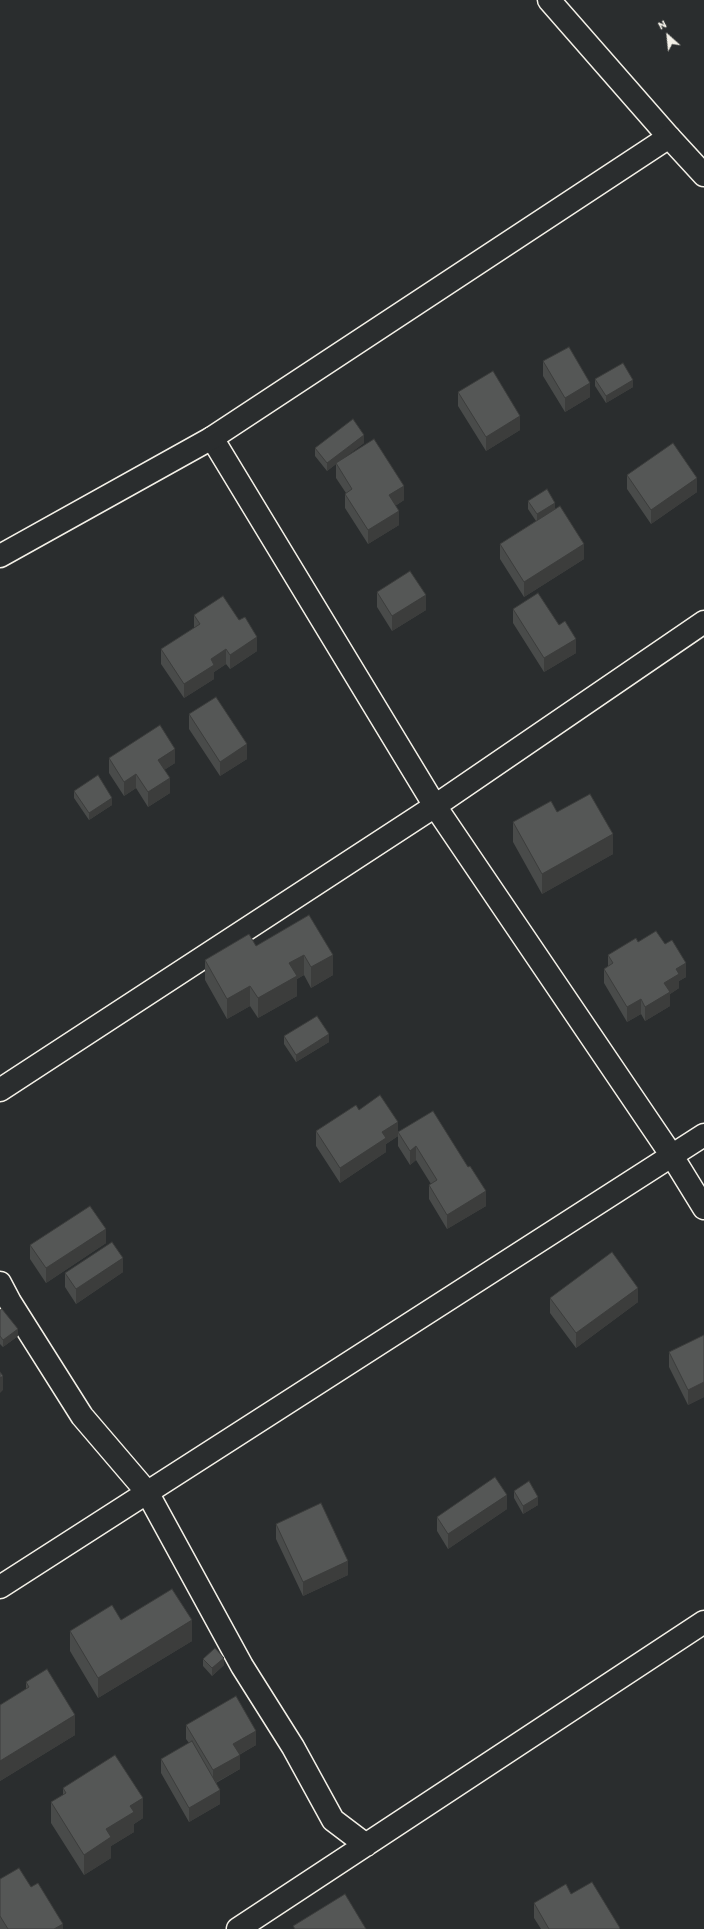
<!DOCTYPE html>
<html>
<head>
<meta charset="utf-8">
<style>
  body { margin:0 }
  #map { position:relative; width:704px; height:1929px; overflow:hidden; background:#2a2d2e; font-family:Itim,sans-serif }
  canvas { display:block }
  .north { position:absolute; left:648px; top:16px; width:40px; height:40px; -webkit-text-stroke:3px #2a2d2e; paint-order:stroke; rotate:333deg; font-size:11px; font-weight:700; line-height:16px; text-align:center; color:#f4f1e8 }
  .north::after { content:''; display:block; margin:auto; width:14px; height:18px; background:#f4f1e8; clip-path:polygon(50% 0,100% 100%,50% 72%,0 100%) }
</style>
</head>
<body>
<div id="map">
<canvas width="704" height="1929"></canvas>
<div class="north">N</div>
</div>
<script>
const ctx = document.querySelector('canvas').getContext('2d');
ctx.lineJoin = 'round';
function toPath(rows) {
  const path = new Path2D();
  for (const r of rows) {
    path.moveTo(r[0], r[1]);
    for (let i = 2; i < r.length; i += 2) path.lineTo(r[i], r[i + 1]);
  }
  return path;
}
function trace(path, color, width, dash) {
  ctx.strokeStyle = color;
  ctx.lineWidth = width;
  ctx.lineCap = dash ? 'butt' : 'round';
  ctx.setLineDash(dash || []);
  ctx.stroke(path);
}
function fillPath(path, color) {
  ctx.fillStyle = color;
  ctx.fill(path, 'evenodd');
}
const street = toPath([
  [549,0,669,137],
  [212,438,435,806,672,1156,704,1208],
  [0,1090,435,806,704,622],
  [0,1283,10,1302,82,1416,147,1492,242,1666,293,1747,333,1820,366,1845],
  [0,1587,704,1135],
  [238,1929,704,1622]
]);
const secondary = toPath([
  [0,556,212,438,669,137,704,175]
]);
const wall = toPath([
  [543,361,590,397,565,412,543,376],
  [595,379,633,387,606,403,595,386],
  [458,392,520,430,486,451,458,406],
  [364,443,342,459,404,500,395,506,399,525,368,544,345,508,345,494,346,493,336,478,336,464,327,471,315,456,315,448],
  [627,475,697,492,651,524,627,489],
  [528,501,555,509,584,559,524,597,500,559,500,544,536,521,528,509],
  [377,592,426,610,392,631,377,607],
  [513,609,576,653,544,672,513,623],
  [194,615,257,651,230,669,226,664,214,672,214,679,184,698,161,664,161,649,194,628],
  [189,714,247,759,220,776,189,729],
  [109,758,175,763,164,770,170,793,148,807,136,788,124,796,109,773],
  [74,791,112,805,89,820,74,798],
  [557,812,613,854,542,894,513,842,513,822],
  [309,915,333,975,311,988,304,975,297,979,297,996,258,1018,250,1006,227,1019,205,980,205,960,256,946],
  [638,942,686,977,679,981,679,988,670,994,670,1006,645,1021,641,1014,627,1022,604,983,604,969,608,966,608,955],
  [284,1036,329,1042,296,1062,284,1044],
  [359,1110,398,1136,386,1144,386,1152,340,1183,316,1146,316,1131],
  [433,1111,486,1206,447,1229,429,1199,429,1185,431,1184,416,1160,410,1165,398,1146,398,1132],
  [106,1243,46,1283,30,1259,30,1245],
  [123,1272,76,1304,65,1287,65,1273],
  [550,1298,638,1302,576,1348,550,1313],
  [0,1310,18,1336,3,1347,0,1344],
  [704,1335,704,1397,688,1405,669,1367,669,1352],
  [514,1491,538,1505,523,1514,514,1498],
  [507,1509,448,1549,437,1531,437,1517],
  [276,1524,348,1575,303,1596,276,1539],
  [70,1631,192,1641,98,1698,70,1651],
  [203,1659,224,1665,212,1676,203,1666],
  [26,1682,75,1735,0,1781,0,1705,26,1689],
  [186,1725,256,1745,239,1755,240,1769,216,1783,220,1804,189,1822,161,1773,161,1759,189,1743,186,1739],
  [63,1788,143,1818,134,1824,134,1832,111,1846,111,1858,84,1875,51,1823,51,1802,63,1795],
  [0,1879,31,1887,63,1929,0,1929],
  [571,1894,620,1929,541,1929,534,1918,534,1903]
]);
const shadedWall = toPath([
  [633,380,633,387,606,403,606,396],
  [590,383,590,397,565,412,565,398],
  [520,416,520,430,486,451,486,437],
  [364,435,364,443,327,471,327,463],
  [697,478,697,492,651,524,651,510],
  [404,486,404,500,389,510,389,495],
  [555,503,555,510,537,522,537,514],
  [399,511,399,525,368,544,368,530],
  [584,544,584,559,524,597,524,582],
  [426,595,426,610,392,631,392,616],
  [257,637,257,651,230,669,230,655],
  [576,639,576,653,544,672,544,658],
  [226,649,226,664,214,672,214,679,184,698,184,684,211,659],
  [247,744,247,759,220,776,220,762],
  [175,749,175,763,158,774,158,760],
  [136,774,136,788,124,796,124,782],
  [170,778,170,793,148,807,148,792],
  [112,798,112,805,89,820,89,813],
  [613,834,613,854,542,894,542,874],
  [304,955,304,975,297,979,297,996,258,1018,258,998,289,963],
  [333,955,333,975,311,988,311,967],
  [686,963,686,977,679,981,679,988,670,994,670,1006,645,1021,645,1007,676,969],
  [250,986,250,1006,227,1019,227,999],
  [641,999,641,1014,627,1022,627,1007],
  [329,1034,329,1042,296,1062,296,1055],
  [398,1122,398,1136,386,1144,386,1152,340,1183,340,1168,382,1132],
  [416,1146,416,1160,410,1165,410,1151],
  [486,1191,486,1206,447,1229,447,1215],
  [106,1229,106,1243,46,1283,46,1268],
  [123,1258,123,1272,76,1304,76,1289],
  [638,1288,638,1302,576,1348,576,1333],
  [18,1329,18,1336,3,1347,3,1340],
  [3,1376,3,1390,0,1393,0,1378],
  [704,1382,704,1397,688,1405,688,1390],
  [507,1495,507,1509,448,1549,448,1534],
  [538,1497,538,1505,523,1514,523,1506],
  [348,1561,348,1575,303,1596,303,1582],
  [192,1620,192,1641,98,1698,98,1678],
  [224,1658,224,1665,212,1676,212,1668],
  [75,1715,75,1735,0,1781,0,1761],
  [256,1731,256,1745,233,1758,233,1744],
  [240,1755,240,1769,213,1784,213,1770],
  [220,1790,220,1804,189,1822,189,1808],
  [143,1798,143,1818,134,1824,134,1832,111,1846,111,1858,84,1875,84,1855,106,1829,130,1806],
  [63,1924,63,1929,54,1929]
]);
const building = toPath([
  [569,347,590,383,565,398,543,361,569,347],
  [623,363,633,380,606,396,595,379,623,363],
  [493,371,520,416,486,437,458,392,493,371],
  [353,419,364,435,327,463,315,448,353,419],
  [374,439,404,486,389,495,399,511,368,530,345,494,352,489,336,463,374,439],
  [673,443,697,478,651,510,627,475,673,443],
  [547,489,555,503,537,514,528,501,547,489],
  [560,506,584,544,524,582,500,544,560,506],
  [410,571,426,595,392,616,377,592,410,571],
  [538,593,559,625,565,621,576,639,544,658,513,609,538,593],
  [223,596,239,620,245,617,257,637,230,655,226,649,211,659,214,665,184,684,161,649,200,624,194,615,223,596],
  [216,697,247,744,220,762,189,714,216,697],
  [160,725,175,749,158,760,170,778,148,792,136,774,124,782,109,758,160,725],
  [98,775,112,798,89,813,74,791,98,775],
  [590,794,613,834,542,874,513,822,551,801,557,812,590,794],
  [309,915,333,955,311,967,304,955,289,963,297,976,258,998,250,986,227,999,205,960,249,934,256,946,309,915],
  [656,931,665,944,672,940,686,963,676,969,679,974,664,983,670,992,645,1007,641,999,627,1007,604,969,613,963,608,955,636,938,638,942,656,931],
  [317,1016,329,1034,296,1055,284,1036,317,1016],
  [380,1095,398,1122,382,1132,386,1138,340,1168,316,1131,356,1105,359,1110,380,1095],
  [433,1111,468,1167,470,1166,486,1191,447,1215,429,1185,437,1180,416,1146,410,1151,398,1132,433,1111],
  [90,1206,106,1229,46,1268,30,1245,90,1206],
  [112,1242,123,1258,76,1289,65,1273,112,1242],
  [612,1252,638,1288,576,1333,550,1298,612,1252],
  [2,1309,18,1329,3,1340,0,1336,0,1310,2,1309],
  [704,1335,704,1382,688,1390,669,1352,704,1335],
  [0,1372,3,1376,0,1378,0,1372],
  [495,1477,507,1495,448,1534,437,1517,495,1477],
  [529,1481,538,1497,523,1506,514,1491,529,1481],
  [321,1503,348,1561,303,1582,276,1524,321,1503],
  [172,1589,192,1620,98,1678,70,1631,112,1605,121,1620,172,1589],
  [215,1648,224,1658,212,1668,203,1659,215,1648],
  [47,1669,75,1715,0,1761,0,1705,29,1687,26,1682,47,1669],
  [236,1696,256,1731,233,1744,240,1755,213,1770,186,1725,236,1696],
  [192,1741,220,1790,189,1808,161,1759,192,1741],
  [115,1755,143,1798,130,1806,134,1812,106,1829,111,1837,84,1855,51,1802,66,1793,63,1788,115,1755],
  [19,1868,31,1887,38,1883,63,1924,54,1929,8,1929,0,1916,0,1879,19,1868],
  [592,1882,620,1928,619,1929,549,1929,534,1903,566,1884,571,1894,592,1882],
  [345,1894,366,1929,295,1929,293,1926,345,1894]
]);
trace(street, '#f4f1e8', 25);
trace(secondary, '#f4f1e8', 25);
trace(street, '#2a2d2e', 22);
trace(secondary, '#2a2d2e', 22);
fillPath(wall, '#494b4a');
fillPath(shadedWall, '#3c3d3c');
fillPath(building, '#555756');
trace(building, '#3c3d3c', 1);
</script>
</body>
</html>
